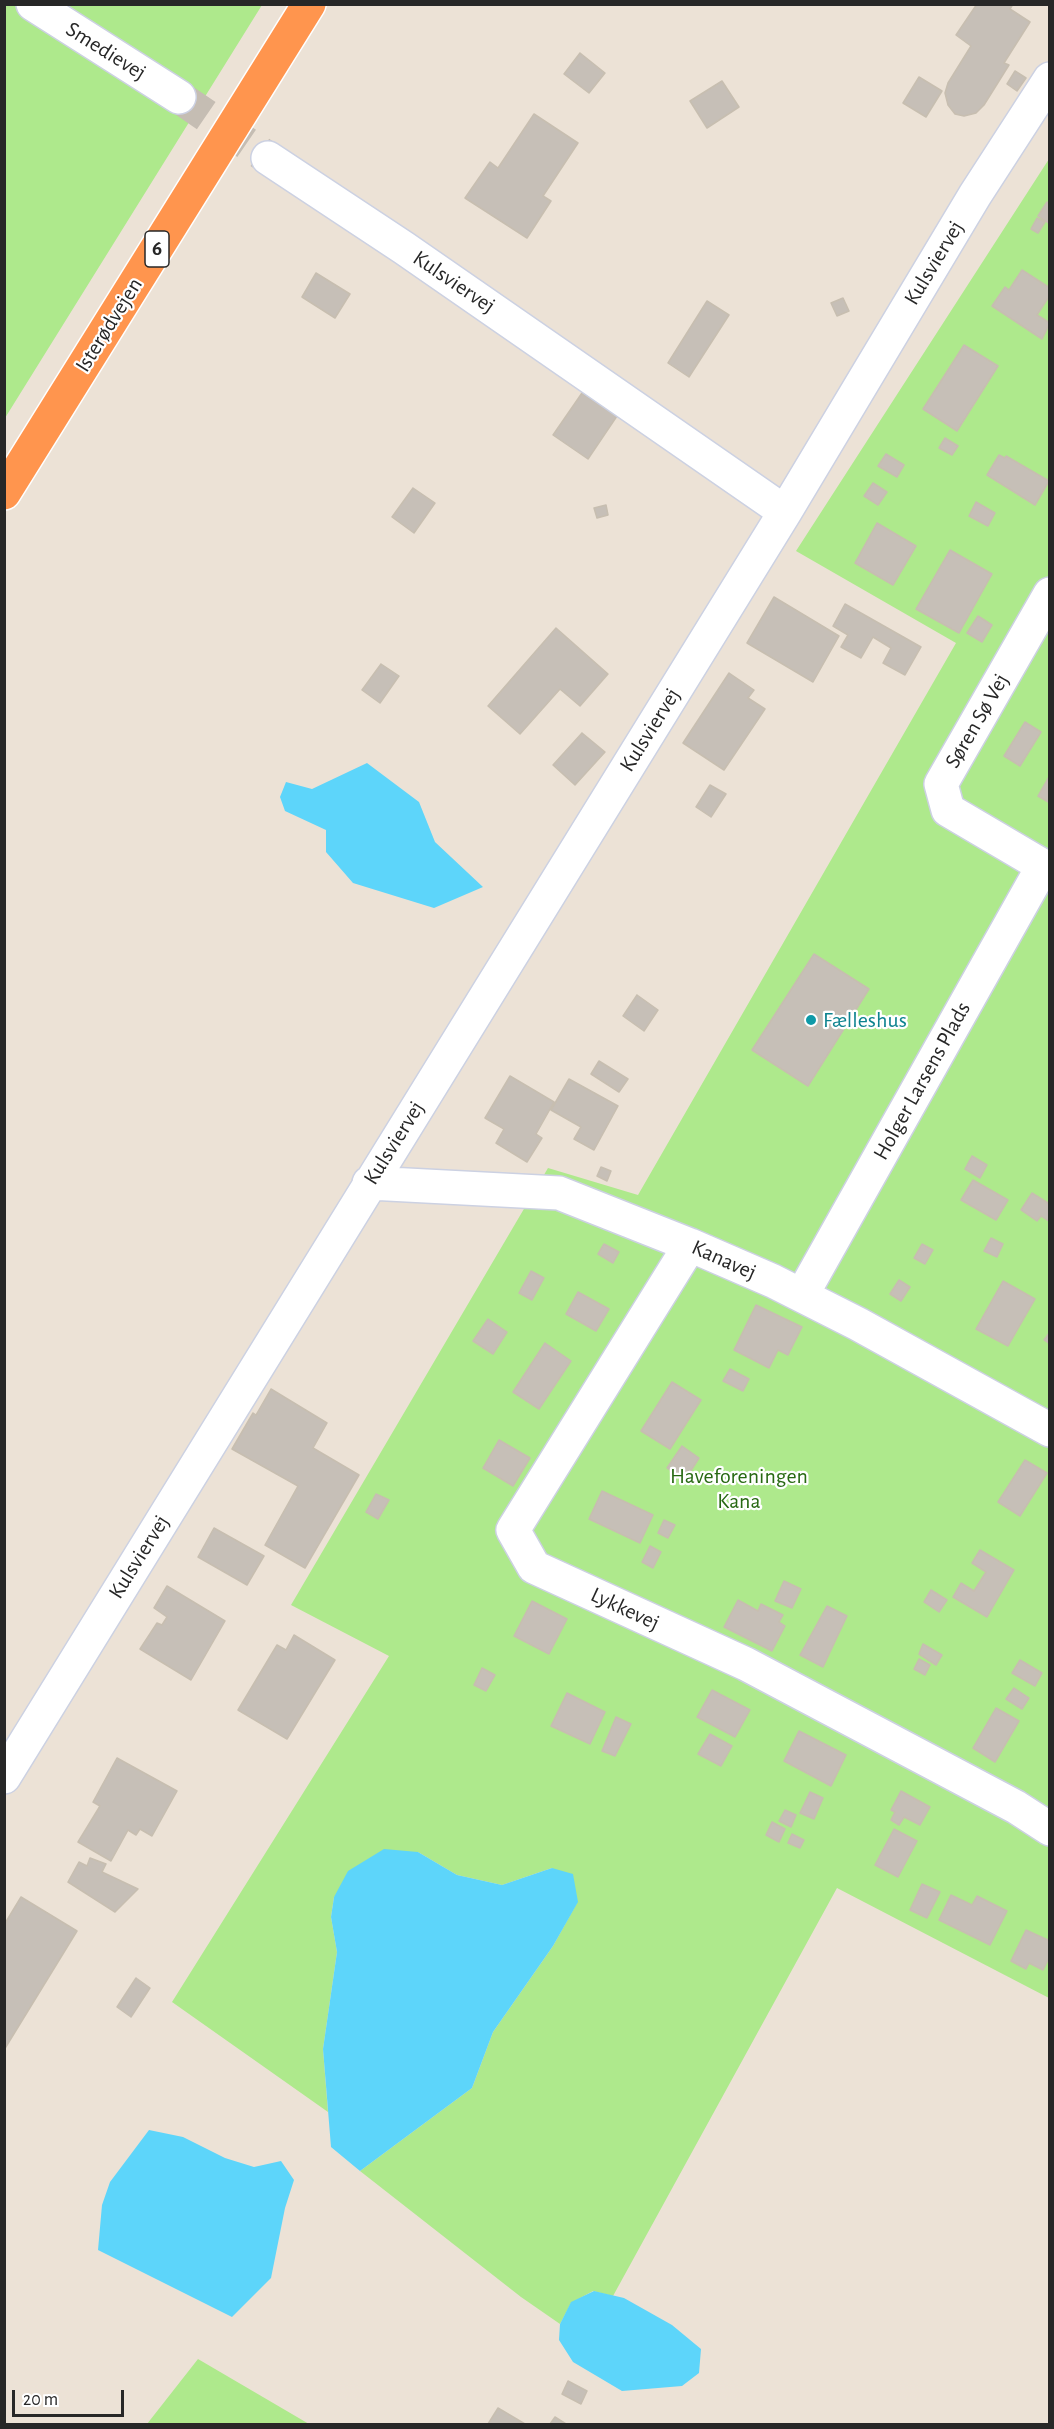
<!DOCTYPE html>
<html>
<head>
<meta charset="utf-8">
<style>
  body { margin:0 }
  #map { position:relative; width:1054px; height:2429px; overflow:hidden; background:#ece2d6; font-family:"Alegreya Sans",sans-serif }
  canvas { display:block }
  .frame { position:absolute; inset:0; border:6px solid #272727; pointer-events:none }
  .scale { position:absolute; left:12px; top:2390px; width:112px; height:27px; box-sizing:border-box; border:3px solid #272727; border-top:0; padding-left:8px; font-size:18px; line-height:21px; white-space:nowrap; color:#272727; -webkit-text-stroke:4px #fff; paint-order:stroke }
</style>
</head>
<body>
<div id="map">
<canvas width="1054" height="2429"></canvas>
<div class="frame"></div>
<div class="scale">20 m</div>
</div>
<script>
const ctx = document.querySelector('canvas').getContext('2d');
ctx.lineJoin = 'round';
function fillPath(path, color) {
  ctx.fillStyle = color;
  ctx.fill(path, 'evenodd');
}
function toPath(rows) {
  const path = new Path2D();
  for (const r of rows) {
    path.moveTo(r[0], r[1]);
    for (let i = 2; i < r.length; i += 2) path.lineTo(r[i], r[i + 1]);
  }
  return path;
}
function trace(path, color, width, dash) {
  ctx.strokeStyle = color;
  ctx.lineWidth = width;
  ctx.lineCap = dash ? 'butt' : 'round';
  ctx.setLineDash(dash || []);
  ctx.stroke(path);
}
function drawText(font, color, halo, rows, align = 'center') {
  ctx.font = font + ' "Alegreya Sans",sans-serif';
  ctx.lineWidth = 4.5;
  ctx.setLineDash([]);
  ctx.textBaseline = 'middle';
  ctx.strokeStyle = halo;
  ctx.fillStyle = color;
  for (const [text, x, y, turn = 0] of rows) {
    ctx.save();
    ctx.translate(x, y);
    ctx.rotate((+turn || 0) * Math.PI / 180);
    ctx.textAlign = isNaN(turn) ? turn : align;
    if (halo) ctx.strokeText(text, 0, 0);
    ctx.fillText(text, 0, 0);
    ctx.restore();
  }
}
const green = toPath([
  [5,5,262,5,5,418],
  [1049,159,1049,1998,837,1888,613,2296,593,2291,571,2303,560,2324,521,2297,360,2171,472,2088,493,2032,553,1946,577,1903,552,1868,502,1885,457,1875,418,1852,334,1897,331,1917,337,1952,323,2049,328,2112,172,2002,389,1656,291,1605,548,1168,638,1195,956,643,796,551],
  [198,2359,309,2424,147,2424]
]);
const water = toPath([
  [367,763,419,802,435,842,483,887,434,908,353,883,326,852,326,830,285,811,280,797,286,782,312,789],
  [384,1849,418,1852,457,1875,502,1885,552,1868,573,1874,578,1902,553,1946,493,2032,472,2088,360,2171,331,2147,323,2049,337,1952,331,1917,334,1897,348,1871],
  [149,2130,183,2137,225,2158,254,2167,281,2161,294,2180,285,2208,271,2278,232,2317,98,2250,102,2205,110,2182],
  [594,2291,624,2298,672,2325,701,2349,699,2373,682,2386,622,2391,573,2362,559,2340,560,2324,571,2302]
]);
const building = toPath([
  [977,4,1013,4,1010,9,1030,22,1004,63,1009,65,984,105,976,113,964,116,955,114,948,105,945,93,948,83,971,46,956,35,977,4],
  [580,53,605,73,589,93,564,74,580,53],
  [1015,71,1026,78,1017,91,1007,84,1015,71],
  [919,77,942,91,926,117,903,103,919,77],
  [722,81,739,107,707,128,690,101,722,81],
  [534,114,578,143,543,196,551,201,527,238,465,198,490,162,498,168,534,114],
  [1047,202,1050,204,1050,224,1038,216,1047,202],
  [1037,218,1045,222,1038,233,1031,229,1037,218],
  [1022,270,1050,288,1050,295,1037,315,1050,323,1042,339,992,306,1005,287,1009,290,1022,270],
  [316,273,350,294,335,318,302,297,316,273],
  [843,298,849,311,837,316,831,303,843,298],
  [707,301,729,315,689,377,668,363,707,301],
  [964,345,998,366,957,431,923,409,964,345],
  [582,393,617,416,588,459,553,435,582,393],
  [945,438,958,446,952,455,939,448,945,438],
  [886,454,904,465,897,477,878,466,886,454],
  [999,455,1005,458,1006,456,1049,481,1035,505,987,475,999,455],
  [873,483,887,492,878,505,864,496,873,483],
  [413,488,435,503,414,533,392,517,413,488],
  [976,502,995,513,988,526,969,516,976,502],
  [606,505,608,515,597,518,594,508,606,505],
  [877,523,916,546,893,585,855,563,877,523],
  [950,550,992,574,959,633,916,609,950,550],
  [774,597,839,636,813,682,747,643,774,597],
  [845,604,921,647,905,675,883,663,891,648,873,637,861,658,841,647,848,635,833,626,845,604],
  [978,616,992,625,982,642,967,633,978,616],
  [556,628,608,674,580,706,560,689,520,734,488,706,556,628],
  [381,664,399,676,380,703,362,690,381,664],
  [729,673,754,690,748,698,765,709,724,770,683,743,729,673],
  [1025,722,1041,732,1020,766,1004,756,1025,722],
  [582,733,605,752,575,785,553,765,582,733],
  [1050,775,1050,803,1038,796,1050,775],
  [710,785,726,794,711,817,696,807,710,785],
  [814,954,869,989,808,1086,752,1050,814,954],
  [637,995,658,1010,644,1031,623,1016,637,995],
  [599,1061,628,1079,619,1092,591,1074,599,1061],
  [510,1076,554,1102,536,1134,542,1138,527,1162,496,1143,504,1129,485,1118,510,1076],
  [569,1079,618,1106,594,1150,574,1139,581,1127,551,1110,569,1079],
  [972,1156,987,1165,980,1178,965,1169,972,1156],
  [601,1167,611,1171,607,1181,597,1176,601,1167],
  [973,1180,1008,1200,996,1220,961,1200,973,1180],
  [1032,1193,1048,1203,1050,1201,1050,1222,1041,1216,1037,1221,1021,1210,1032,1193],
  [991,1238,1003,1244,997,1257,984,1251,991,1238],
  [604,1244,619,1252,613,1263,598,1254,604,1244],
  [922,1244,933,1250,925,1264,914,1258,922,1244],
  [531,1271,544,1278,532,1300,519,1293,531,1271],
  [899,1280,910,1287,901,1301,890,1294,899,1280],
  [1003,1281,1035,1299,1008,1346,976,1329,1003,1281],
  [578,1292,609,1309,596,1331,566,1314,578,1292],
  [756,1305,802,1327,788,1355,778,1350,769,1368,734,1350,756,1305],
  [488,1319,507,1332,493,1354,473,1341,488,1319],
  [1050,1332,1050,1344,1044,1340,1050,1332],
  [545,1343,571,1361,539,1409,513,1392,545,1343],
  [730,1369,749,1379,743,1391,723,1381,730,1369],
  [672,1382,701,1400,670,1449,641,1431,672,1382],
  [271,1389,327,1423,313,1448,359,1475,305,1568,265,1545,298,1486,232,1449,253,1413,256,1415,271,1389],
  [499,1440,530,1458,513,1486,483,1468,499,1440],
  [682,1446,699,1458,685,1480,667,1468,682,1446],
  [1025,1460,1047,1473,1020,1516,998,1502,1025,1460],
  [602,1491,653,1515,640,1543,589,1519,602,1491],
  [376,1494,389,1500,378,1519,366,1512,376,1494],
  [664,1520,675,1525,668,1538,658,1533,664,1520],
  [214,1528,264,1556,247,1585,198,1557,214,1528],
  [650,1546,661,1552,653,1568,642,1562,650,1546],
  [980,1550,1014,1570,987,1617,953,1597,961,1583,974,1591,986,1572,972,1563,980,1550],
  [784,1581,801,1589,792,1608,775,1601,784,1581],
  [167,1586,225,1621,191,1680,140,1649,157,1623,162,1625,167,1617,154,1608,167,1586],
  [931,1590,947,1600,939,1612,924,1602,931,1590],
  [738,1600,758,1611,761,1604,783,1615,779,1622,785,1626,772,1651,724,1627,738,1600],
  [532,1601,567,1619,549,1654,514,1636,532,1601],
  [827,1606,847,1616,823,1667,800,1655,827,1606],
  [294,1635,335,1660,287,1739,238,1710,277,1645,286,1650,294,1635],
  [923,1644,942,1655,936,1665,919,1654,923,1644],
  [919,1659,930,1665,925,1675,914,1669,919,1659],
  [1020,1660,1042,1673,1035,1686,1012,1673,1020,1660],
  [482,1668,495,1675,486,1691,474,1685,482,1668],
  [1014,1688,1029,1698,1022,1709,1006,1699,1014,1688],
  [712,1690,750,1710,735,1737,697,1717,712,1690],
  [567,1693,605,1712,590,1744,551,1726,567,1693],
  [996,1708,1019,1721,995,1762,973,1748,996,1708],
  [616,1717,631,1724,615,1756,602,1751,616,1717],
  [799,1731,846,1755,831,1786,784,1761,799,1731],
  [710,1734,732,1746,721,1766,698,1754,710,1734],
  [117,1758,177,1791,152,1836,140,1829,136,1835,128,1830,111,1861,78,1842,100,1806,93,1802,117,1758],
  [901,1791,930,1807,920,1825,904,1817,899,1825,891,1820,895,1812,891,1810,901,1791],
  [810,1792,823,1798,814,1819,800,1813,810,1792],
  [785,1810,796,1815,791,1827,779,1821,785,1810],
  [772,1822,785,1829,779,1842,766,1835,772,1822],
  [894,1829,917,1841,898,1877,875,1865,894,1829],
  [792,1834,804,1840,800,1848,788,1843,792,1834],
  [90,1858,106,1864,102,1872,138,1889,115,1912,68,1882,79,1862,87,1866,90,1858],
  [922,1884,940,1892,927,1918,910,1910,922,1884],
  [951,1895,972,1905,977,1896,1007,1911,990,1945,939,1920,951,1895],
  [21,1897,77,1931,4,2050,4,1925,21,1897],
  [1026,1930,1050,1941,1050,1956,1043,1970,1029,1963,1026,1969,1011,1961,1026,1930],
  [136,1978,150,1988,131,2017,117,2007,136,1978],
  [568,2381,587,2391,581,2404,562,2394,568,2381],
  [498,2408,525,2424,488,2424,498,2408],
  [555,2417,566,2424,550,2424,555,2417]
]);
const minorTunnel = toPath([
  [179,97,268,158]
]);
const minor = toPath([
  [33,4,179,97],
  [268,158,404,248,785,512],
  [1050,594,941,784,948,810,1050,870],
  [369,1183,559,1193,690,1245,773,1281,858,1324,1050,1430],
  [690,1245,513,1530,534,1567,746,1664,1016,1807,1050,1829],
  [802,1295,1043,866],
  [4,1777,785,512,975,195,1050,79]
]);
const highway = toPath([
  [4,493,309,4]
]);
const markers = [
  [811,1020,6,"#0f9aa8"]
];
const shields = [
  [157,249,24]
];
const shieldNames = [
  ["6",157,249]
];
const streetNames = [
  ["Smedievej",106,51,32],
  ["Kulsviervej",934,263,-59],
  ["Kulsviervej",454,282,34],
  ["Isterødvejen",109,325,-58],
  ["Søren Sø Vej",977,721,-60],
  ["Kulsviervej",650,730,-58],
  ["Holger Larsens Plads",922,1081,-61],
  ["Kulsviervej",394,1143,-58],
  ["Kanavej",724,1260,24],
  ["Kulsviervej",139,1557,-58],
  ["Lykkevej",625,1609,25]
];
const cultureNames = [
  ["Fælleshus",823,1020]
];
const parkNames = [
  ["Haveforeningen",739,1476],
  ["Kana",739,1501]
];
fillPath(green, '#aee98c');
fillPath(water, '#5dd5fa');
fillPath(building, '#c6bfb7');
trace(building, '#c7beb0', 1.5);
trace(minorTunnel, '#c5bdb3', 33, [33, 16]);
trace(minor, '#ccd1e2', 36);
trace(highway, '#fff', 36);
trace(minor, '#fff', 33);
trace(highway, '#ff954e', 33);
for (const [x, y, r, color] of markers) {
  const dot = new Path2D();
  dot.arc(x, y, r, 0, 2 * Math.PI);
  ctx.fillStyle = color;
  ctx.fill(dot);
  trace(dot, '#fff', 2);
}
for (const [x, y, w] of shields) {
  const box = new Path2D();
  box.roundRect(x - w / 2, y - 18, w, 36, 4.5);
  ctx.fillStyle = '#fff';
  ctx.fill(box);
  trace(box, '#272727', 1.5);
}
drawText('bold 21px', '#272727', null, shieldNames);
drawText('22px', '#272727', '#fff', streetNames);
drawText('22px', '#0d838f', '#fff', cultureNames, 'left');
drawText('22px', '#276912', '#fff', parkNames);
</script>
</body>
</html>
